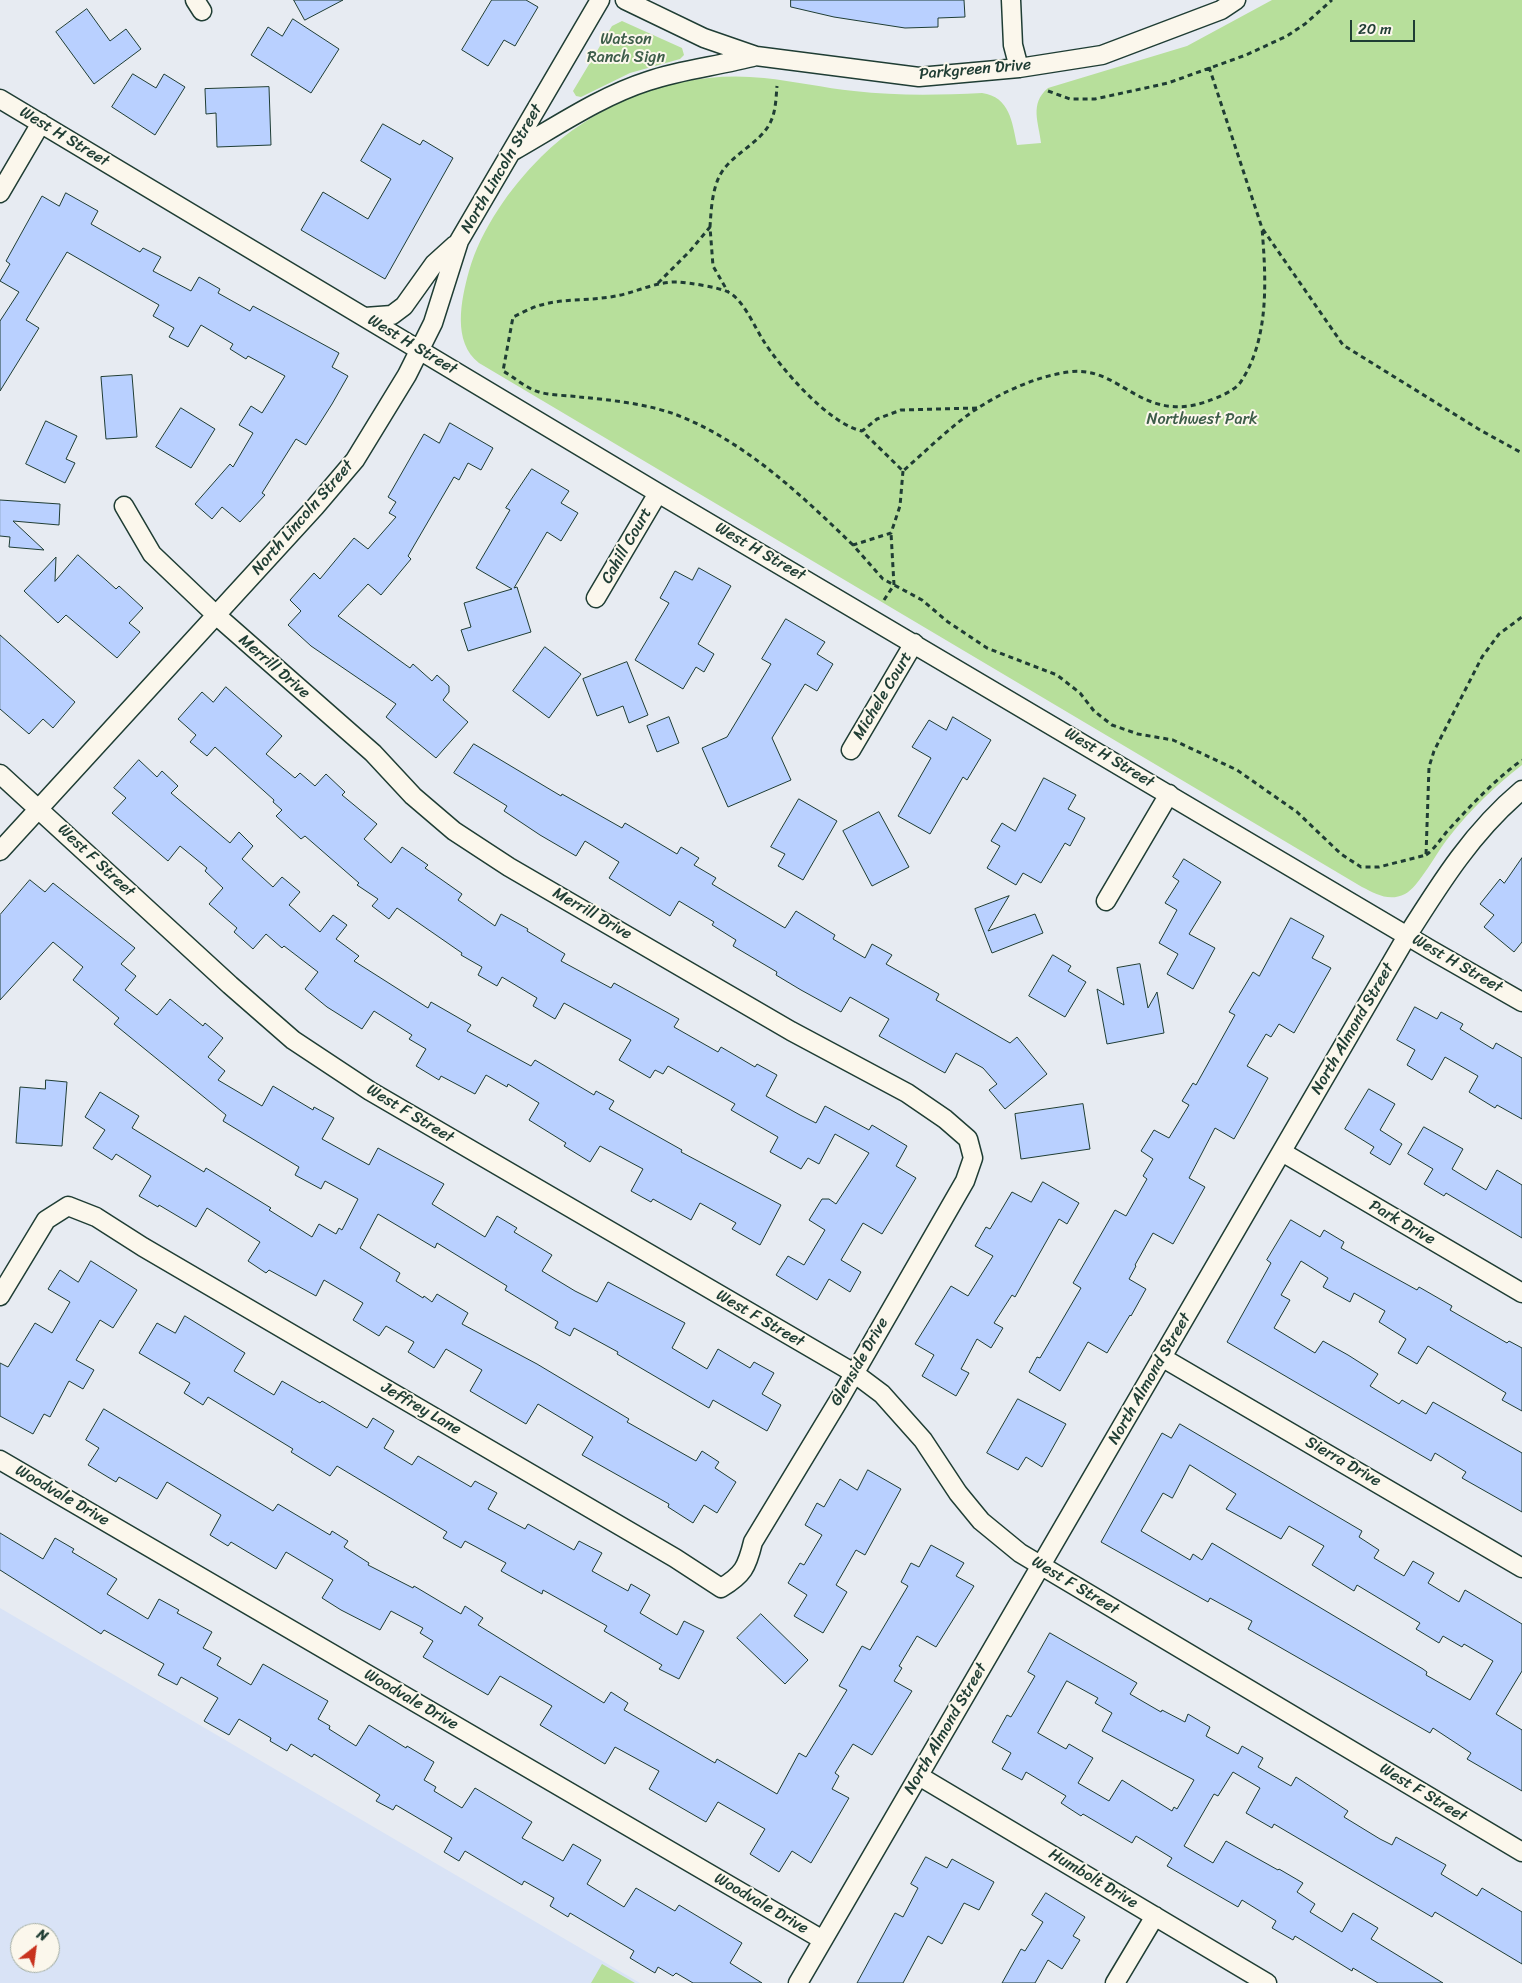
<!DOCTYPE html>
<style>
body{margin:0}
#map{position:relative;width:1522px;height:1983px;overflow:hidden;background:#e7ebf2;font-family:Sriracha,sans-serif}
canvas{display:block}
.north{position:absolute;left:10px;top:1923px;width:50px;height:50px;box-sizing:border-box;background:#fbf7ec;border:1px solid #a3ada2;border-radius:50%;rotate:30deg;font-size:14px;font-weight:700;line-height:20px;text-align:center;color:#1f3d34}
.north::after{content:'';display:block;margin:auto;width:18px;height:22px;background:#c8321e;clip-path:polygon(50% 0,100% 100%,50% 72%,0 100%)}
.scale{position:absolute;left:1350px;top:20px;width:65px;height:22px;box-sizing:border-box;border:2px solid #1f3d34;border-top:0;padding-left:6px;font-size:15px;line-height:18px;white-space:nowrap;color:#1f3d34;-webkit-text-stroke:4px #fbf7ec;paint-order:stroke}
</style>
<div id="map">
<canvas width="1522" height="1983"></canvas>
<div class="north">N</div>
<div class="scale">20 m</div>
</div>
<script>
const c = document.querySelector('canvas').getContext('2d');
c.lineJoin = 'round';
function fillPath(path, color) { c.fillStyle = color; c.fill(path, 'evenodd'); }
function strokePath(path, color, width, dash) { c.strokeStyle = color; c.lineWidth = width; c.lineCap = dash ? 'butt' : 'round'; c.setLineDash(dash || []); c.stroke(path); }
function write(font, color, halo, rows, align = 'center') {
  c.font = font + ' Sriracha,sans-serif'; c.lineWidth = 4; c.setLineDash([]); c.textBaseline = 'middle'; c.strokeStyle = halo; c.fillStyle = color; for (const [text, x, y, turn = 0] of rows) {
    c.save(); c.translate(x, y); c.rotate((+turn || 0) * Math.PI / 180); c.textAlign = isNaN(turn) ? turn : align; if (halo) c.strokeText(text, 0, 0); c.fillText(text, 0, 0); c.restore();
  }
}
fillPath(new Path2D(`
 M0,1608l640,375h-640zM20,1933h30v30h-30z`), '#d9e3f6');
fillPath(new Path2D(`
 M1272,0h250v765c-27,21 -52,45 -73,72 -11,13 -31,51 -44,57 -16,8 -29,0 -43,-7l-883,-524c-27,-21 -18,-63 -10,-92 12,-42 41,-83 72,-114 58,-57 141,-88 223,-79 30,3 60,10 90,13 43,5 85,4 128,2 28,4 30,29 35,52l24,-2c-2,-20 -12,-39 7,-55l139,-42z
 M622,21l60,27 2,7 -4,4 -50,14 -49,24 -5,-1 -3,-5 39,-65z
 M602,1964l33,19h-44z`), '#b7df9b');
const building = new Path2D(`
 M294,0h49l-38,20z
 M492,0h34l12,7 -23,39 -11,-6 -16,26 -26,-16z
 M791,0h173l1,17 -27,1v9l-33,1 -71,-11 -43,-10z
 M87,9l23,32 16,-12 15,20 -47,35 -38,-52z
 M293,19l46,30 -28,44 -60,-38 17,-28 14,9z
 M133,74l23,14 8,-14 21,13 -30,48 -43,-28z
 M269,87l2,58 -54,2 -1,-34 -10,1 -1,-25z
 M383,124l37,21 3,-5 30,18 -68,121 -84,-49 22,-38 45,27 23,-40 -30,-18z
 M66,193l32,18 -7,13 49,28 3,-4 18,9 -8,14 38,20 8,-14 21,12 -2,4 32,18 3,-5 86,47 -7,14 16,9 -16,28 -26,41 -10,-6 -34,54 3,2 -25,27 -18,-15 -10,12 -17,-15 35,-40 3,3 20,-34 -14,-8 12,-19 11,7 23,-37 -37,-20 -2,3 -16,-10 3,-5 -32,-19 -13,22 -19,-10 5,-9 -21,-12 6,-11 -92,-53 -41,68 13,8 -39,63v-70l19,-29 -19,-11 10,-17 -4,-3 36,-65 17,10z
 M132,375l5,62 -31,2 -5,-62z
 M181,408l34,21 -24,39 -35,-21z
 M46,421l31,15 -11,23 9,4 -10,20 -39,-19z
 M450,423l43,25 -12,22 -13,-7 -9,17 -5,-3 -46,79 3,3 -30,36 -13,-11 -30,32 72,52 3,-4 19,17 5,-6 12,11v6l-6,8 25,22 -32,36 -50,-41 10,-13 -85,-58 -23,-21 13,-14 -11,-11 24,-27 6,6 34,-41 14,11 28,-32 -7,-4 7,-11 -8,-5 36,-63 15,9z
 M532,469l37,22 -8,12 17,10 -17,28 -14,-9 -33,56 3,-1 14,45 -63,19 -7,-21 10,-3 -7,-24 48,-14 -36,-21 34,-58 -4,-2z
 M0,500l60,4 -1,21 -46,-4 31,29 -35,-3 1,-10 -10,-1z
 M78,555l38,34 3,-3 24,22 -14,15 11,9 -23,26 -51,-43 -8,8 -34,-32 32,-34 -1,24z
 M699,568l32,18 -33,58 16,10 -10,18 -8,-5 -13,22 -48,-29 34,-57 -9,-5 15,-27 17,9z
 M786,619l39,23 -8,12 16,10 -16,27 -12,-7 -33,54 19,42 -63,27 -26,-59 25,-11 44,-73 -9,-5z
 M0,635l75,67 -22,26 -10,-9 -14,15 -29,-25z
 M545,647l36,27 -32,44 -36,-27z
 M627,662l21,53 -19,8 -6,-17 -26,10 -14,-37z
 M226,687l56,49 -16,18 29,24 5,-5 15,13 11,-12 19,18 -3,3 35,29 -13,15 27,24 11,-16 26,18 -3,3 37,26 -4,6 37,26 6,-12 27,15 -1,2 38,23 -4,7 50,27 3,-5 65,36 -5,8 44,25 3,-5 34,20 2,-3 20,11 -11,21 34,19 16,8 9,-17 44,24 3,-5 35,21 -11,20 20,12 -34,56 -19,-11 -22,37 20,12 -11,20 -21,-13 -12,21 -41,-25 12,-19 16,9 21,-35 -16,-10 13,-21h7l7,5 33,-51 -34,-19 -16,30 -11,-6 -7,11 -31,-17 8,-15 -47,-27 4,-6 -67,-38 -5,8 -8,-4 -5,8 -31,-18 12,-20 -67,-37 -9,16 -22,-13 4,-8 -35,-21 -5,9 -19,-11 4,-8 -21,-12 1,-2 -65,-45 -8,11 -17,-13 6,-7 -21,-14 2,-2 -54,-47 -4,3 -25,-23 6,-6 -9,-8 1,-2 -59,-53 -8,9 -17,-14 6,-7 -18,-16 24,-27 11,10z
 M669,717l10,26 -22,9 -10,-26z
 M953,717l38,23 -24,40 -4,-3 -33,57 -32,-18 33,-58 -19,-11 17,-27 17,10z
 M474,744l87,52 1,-2 60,34 3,-5 52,31 4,-7 18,11 -5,7 22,13 -4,6 73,44 11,-17 39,24 -2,4 32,19 7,-14 20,11 -6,9 53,30 -3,6 74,43 7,-6 30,37 -42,35 -16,-19 8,-6 -14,-16 -27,-15 -11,20 -66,-37 10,-17 -39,-22 -9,15 -40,-22 -25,-15 1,-3 -44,-26 3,-6 -24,-15 2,-3 -35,-21 -9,15 -61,-38 10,-16 -34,-21 -9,15 -36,-21 -36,-24 3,-5 -53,-33z
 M139,760l18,17 5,-6 16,15 -7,7 59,50 9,-11 14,14 -11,13 31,28 9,-10 18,15 -11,13 31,27 13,-17 14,10 -11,14 23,17 -5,5 74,47 3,-6 40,23 -4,6 64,35 4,-6 59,35 2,-4 18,10 -5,8 73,41 -1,2 100,53 -21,40 -28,-16 4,-6 -36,-20 -9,17 -38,-21 -2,3 -20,-11 12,-22 -43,-23 -10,16 -26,-16 2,-3 -37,-23 10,-17 -31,-19 -1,3 -21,-12 -11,19 -34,-18 -2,4 -23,-14 10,-17 -17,-10 3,-4 -38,-24 -12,18 -35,-22 -22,-18 13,-17 -34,-26 -2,2 -16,-14 -13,15 -19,-17 3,-4 -28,-24 14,-16 -18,-17 2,-3 -27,-22 -12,15 -56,-48 14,-15 -12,-10z
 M1044,778l32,17 -8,14 17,9 -15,28 -5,-3 -24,40 -18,-10 -7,12 -29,-17 13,-22 -9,-5 11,-18 13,8z
 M799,799l38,22 -34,59 -25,-14 7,-12 -14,-7z
 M879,812l30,55 -37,19 -29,-55z
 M1522,858v84l-8,10 -30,-25 10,-12 -14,-11 20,-25 4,4z
 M1184,859l37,23 -32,52 26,14 -22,41 -26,-15 11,-20 -19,-11 18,-33 -12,-7 14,-22 -6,-4z
 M30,880l15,12 8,-9 82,65 -14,16 15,12 -11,14 32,25 13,-16 33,27 2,-3 18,15 -15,19 17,14 -7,9 44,26 11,-20 40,24 1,-3 20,11 -12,21 47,26 9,-17 66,36 -12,20 53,33 12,-21 20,12 -3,4 38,23 -10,16 33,20 22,11 11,-20 77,41 -13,25 35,21 11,-20 32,19 4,-6 20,11 -12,21 19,11 -14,26 -54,-31 -4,8 -92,-54 1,-2 -44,-24 -4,8 -15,-8 3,-6 -53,-32 2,-4 -70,-43 -2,5 -57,-34 -18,34 40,25 -4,8 27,17 1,-2 8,6 5,-8 31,19 -6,11 75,40 92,55 -2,3 69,39 6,-10 17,11 -4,6 21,14 -19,31 -13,-8 -11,18 -25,-16 1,-3 -87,-49 11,-18 -55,-33 -12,20 -56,-33 12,-21 -36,-21 -12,19 -26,-16 6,-10 -28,-16 -7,10 -26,-16 10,-17 -39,-23 -8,16 -47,-26 -3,3 -18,-12 12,-19 -53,-34 -11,19 -37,-22 -1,2 -19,-11 12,-20 -35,-22 -4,6 -19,-12 12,-18 -20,-13 15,-25 39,24 -7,12 72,44 2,-4 65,40 -2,2 43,27 7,-13 17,10 3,-6 3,2 16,-31 -33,-18 -4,8 -26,-14 4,-8 -76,-46 3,-6 -112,-91 5,-6 -46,-38 10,-13 -30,-25 -53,58v-85z
 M1009,896l-21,35 47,-17 8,19 -51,20 -17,-44z
 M1291,918l33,18 -12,22 19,10 -37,65 -15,-9 -8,13 -5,-3 -19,32 21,12 -21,38 -13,23 -19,-11 -26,50 16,9 -32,57 -20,-11 -18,32 1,1 -7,13 17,10 -15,27 -1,-1 -23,38 -19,-11 -28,49 -31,-19 8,-15 3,1 41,-70 -8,-5 42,-73 11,6 21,-37 -4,-3 10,-17 -12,-8 13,-21 15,8 20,-33 -7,-4 11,-18 3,2 39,-70 -6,-3 24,-40 6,4z
 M1053,955l18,11 -3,5 18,11 -21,35 -36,-21z
 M1140,964l8,44 9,-16 7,41 -57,11 -10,-55 27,16 -7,-37z
 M1415,1007l22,12 4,-7 22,12 -3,5 33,20 3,-6 26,15v61l-25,-14 -2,3 -26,-16 9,-16 -33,-19 -13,23 -25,-15 8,-15 -18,-10z
 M46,1080l21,2 -5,64 -46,-3 4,-56 25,2z
 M1369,1089l26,15 -15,26 22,14 -12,21 -20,-12 4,-6 -29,-18z
 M1083,1104l7,45 -69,10 -6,-45z
 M1424,1127l39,22 -11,20 34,21 11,-20 25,15v53l-76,-45 -2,3 -20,-12 9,-15 -25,-15z
 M1043,1182l36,21 -12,21 -8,-5 -44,78 -3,-2 -18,28 9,5 -12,20 -14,-9 -16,30 8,4 -13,23 -34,-20 12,-21 -19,-11 36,-58 17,10 25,-40 -18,-10 11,-19 4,2 22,-37 19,10z
 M1291,1220l29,17 4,-7 20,12 -3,6 76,42 2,-3 33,19 -2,4 57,33 2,-2 13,7v63l-20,-11 4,-7 -78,-47 -11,18 -19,-11 8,-14 -27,-17 6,-11 -31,-18 -4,9 -27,-15 5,-9 -27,-17 -20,34 9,5 -16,28 41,25 8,-12 25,14 30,19 -8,12 29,18 3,-4 24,14 7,-12 89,51v59l-60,-34 4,-6 -31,-19 -4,8 -204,-119 44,-79 -4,-3z
 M91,1261l46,29 -24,38 -13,-8 -24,40 18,10 -11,19 -14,-8 -19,36 -6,-3 -11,20 -33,-18v-53l8,4 27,-44 17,10 18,-31 -22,-13 12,-19 18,12z
 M185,1316l60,37 -11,18 40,24 8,-14 38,22 2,-2 45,27 6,-10 21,13 -10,17 28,17 6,-9 53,31 4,-6 22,12 -9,16 37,20 3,-5 46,26 5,-9 23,12 -10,18 36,20 3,-7 19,11 -10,18 37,22 7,-14 20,10 -25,48 -20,-10 3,-4 -58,-34 3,-5 -64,-36 -1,4 -41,-23 5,-8 -41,-22 -4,7 -18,-10 4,-6 -110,-66 -7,10 -39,-24 2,-3 -85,-52 -5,8 -19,-12 6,-10 -51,-30 18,-30 18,10z
 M1018,1399l48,25 -24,43 -16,-10 -8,13 -31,-17z
 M104,1409l169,102 5,-7 52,31 2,-4 16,10 -4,6 25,16 -1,2 45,23 1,-2 47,28 4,-8 18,12 -5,7 126,78 7,-11 17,11 -4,7 91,53 2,-4 60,35 22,-41 7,4 41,-67 -8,-4 23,-40 8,4 38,-64 -7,-4 10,-19 8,4 12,-22 33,18 -8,13 18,10 -38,61 -19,-11 -18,30 3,2 -8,13 18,10 -40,64 -19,-11 -18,29 4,3 -7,13 17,9 -38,65 -19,-12 -13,21 -29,-18 15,-25 -47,-27 -12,20 -57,-33 10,-18 -44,-24 -10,17 -65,-39 12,-19 -52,-30 -12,19 -38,-22 -27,-16 10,-16 -13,-8 3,-5 -32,-17 -11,19 -39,-20 -19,-12 11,-18 -47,-28 -10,17 -45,-27 -3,4 -18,-11 11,-20 -54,-33 -10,17 -38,-22 -3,5 -28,-17 11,-17 -13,-8z
 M1180,1424l182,107 -3,6 20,13 -5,8 30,18 9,-15 21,12 -6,10 31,19 6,-12 57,34v47l-26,43 26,16v61l-55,-32 4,-6 -38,-25 -3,5 -182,-104 4,-8 -42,-23 -2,4 -107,-60 61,-109 9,5zM1190,1465l46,29 -10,15 55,30 8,-13 35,20 -12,19 42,26 3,-6 63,38 -4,6 23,14 4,-7 19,11 2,-3 29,17 -23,39 -44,-25 1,-3 -4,-3 -211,-126 -10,17 -9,-6 -3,6 -49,-29 22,-38 9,5z
 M868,1470l33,19 -36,66 -9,-5 -20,35 11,7 -24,41 -29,-17 13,-21 -19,-12 12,-20 4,2 18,-30 -17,-10 12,-22 7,4 16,-28 17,11z
 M0,1533l43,26 12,-21 19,11 -2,3 45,27 -10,15 41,25 11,-20 20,11 -2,3 35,19 -9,16 18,10 -4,7 34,20 12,-21 65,37 -10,18 12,7 -1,3 27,17 13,-21 37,23 1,-2 27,16 -10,18 12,7 -2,4 28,17 13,-20 57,34 -10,16 41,23 10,-17 28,16 -14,24 37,23 12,-19 39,23 4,-6 63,38 -12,20 32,20h-69l-17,-10 -3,3 -15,-9 -3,6 -25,-15 4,-7 -64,-38 -2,4 -18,-11 4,-8 -30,-17 -2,4 -57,-34 -6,10 -15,-9 8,-14 -56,-33 -3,5 -17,-9 4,-6 -66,-41 -2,3 -21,-13 -4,7 -17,-10 1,-3 -32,-19 -10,16 -25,-14 14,-23 -37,-21 -4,8 -19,-10 6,-11 -60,-34 -3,4 -101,-64z
 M761,1614l47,46 -23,24 -48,-46z
 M1050,1633l87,50 -7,11 31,18 1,-2 23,12 3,-8 22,13 -4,9 32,18 4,-8 21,12 -5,9 33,19 5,-9 52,34 -4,6 36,22 12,6 4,-8 50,28 -5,9 36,22 5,-8 40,24v52l-87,-52 -3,5 -158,-93 -2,4 -26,-15 14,-25 -27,-16 -15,24 -4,-2 -30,52 29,17 13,-22 52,29 1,-1 24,14 -6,9 18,12 -5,8 32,20 11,-19 25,15 -7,11 72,44h-65l-25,-15 -1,3 -57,-35 -2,4 -21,-12 4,-7 -34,-21 -4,7 -71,-41 5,-8 -36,-22 -4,7 -49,-29 -2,2 -20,-13 5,-7 -40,-24 -4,8 -20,-11 9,-16 -19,-11 15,-27 4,2 24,-41 -7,-4zM1067,1681l31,17 -3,5 17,10 -10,18 92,49 -17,29 -3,-2 -2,4 -50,-31 -13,21 -31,-18 15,-25 -24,-14 -3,5 -28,-16z
 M926,1857l21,11 5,-9 42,23 -15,28 -15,-7 -22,41 -14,-8 -25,47h-46l38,-70 8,4 15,-29 -7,-4z
 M1046,1893l39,24 -12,19 7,4 -18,29 -14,-9 -13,23h-33l19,-34 4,2 18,-29 -11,-7z`);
fillPath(building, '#b9d0ff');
strokePath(building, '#1f3d34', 1);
const minor = new Path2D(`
 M195,0l7,11
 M625,0l79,38 52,18 163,21 100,-9 83,-13 119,-45 15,-10
 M1011,0l2,45 6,23
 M0,99l658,394 773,457 91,52
 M513,151c44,-25 88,-55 135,-70 35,-12 72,-15 108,-25
 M0,193l41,-70
 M365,317l27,-2 12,-9 30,-42 21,-19
 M596,598l62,-105
 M851,750l63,-107
 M0,774l230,211 63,55 77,51 484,282 28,21 41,46 35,53 23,28 39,32 502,299
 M0,851l315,-344 40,-47 52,-85 26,-52 26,-82 141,-241
 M1106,901l63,-107
 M1282,1152l240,141
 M0,1296l46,-76 22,-14 28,11 47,30 532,311 46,30c22,-13 26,-21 32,-46l86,-142 126,-219 8,-23 -5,-19 -23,-20 -38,-26 -116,-62 -282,-164 -55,-36 -41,-35 -40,-43 -157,-138 -64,-61 -28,-48
 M1163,1358l359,210
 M0,1460l823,480
 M919,1776l348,207
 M798,1983l609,-1047c34,-54 66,-105 115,-146
 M1115,1983l40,-67`);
strokePath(minor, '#1f3d34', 21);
strokePath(new Path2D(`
 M1209,67l53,161 81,117 137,85 42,23
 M1048,91l22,8h25l73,-16 78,-28 41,-19 18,-12 27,-24
 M710,227c1,-16 2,-35 9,-50 11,-23 42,-33 52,-56 5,-11 5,-24 6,-35
 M658,283l32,-32 20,-24 3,39 15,26
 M977,408l-76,2 -24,9 -15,12 41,40c23,-20 50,-47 75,-63 26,-17 60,-32 91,-36 34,-5 55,20 83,30 19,7 37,6 56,-1 9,-3 26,-10 32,-18 30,-44 26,-105 22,-155
 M903,471l-3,35 -9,27 -38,12 30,34 39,21 26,22 39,26 70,27 23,18 14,18 18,14 26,9 35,6 64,30 60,42 44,42 20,13h18l47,-12 3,-88 5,-16 48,-94 17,-23 23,-17
 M853,545c-52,-50 -107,-103 -176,-130 -29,-11 -66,-15 -97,-18 -13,-2 -28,-1 -41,-5 -12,-3 -25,-15 -36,-21l10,-54c9,-4 19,-10 28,-12 25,-7 50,-4 75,-9 21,-4 41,-15 63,-14 11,1 39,5 49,10 15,7 26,34 35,48 18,29 66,84 99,91
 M884,600l10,-15 -3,-52
 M1426,855c11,-8 16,-19 26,-29 22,-24 44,-47 70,-66`), '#1f3d34', 3, [5, 4]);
strokePath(minor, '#fbf7ec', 18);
write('16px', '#3d5d49', '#fbf7ec', [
 ["Watson",626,40],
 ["Ranch Sign",626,58],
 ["Northwest Park",1202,420]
]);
write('16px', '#1f3d34', '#fbf7ec', [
 ["Parkgreen Drive",975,70,-5],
 ["West H Street",64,137,31],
 ["North Lincoln Street",502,169,-60],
 ["West H Street",412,345,31],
 ["North Lincoln Street",303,518,-49],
 ["Cahill Court",627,546,-60],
 ["West H Street",760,552,30],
 ["Merrill Drive",274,667,41],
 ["Michele Court",883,696,-59],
 ["West H Street",1109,758,31],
 ["West F Street",96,861,43],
 ["Merrill Drive",592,914,30],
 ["West H Street",1457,964,30],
 ["North Almond Street",1353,1029,-60],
 ["West F Street",410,1114,31],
 ["Park Drive",1402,1223,30],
 ["West F Street",760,1319,30],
 ["Glenside Drive",860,1362,-60],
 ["North Almond Street",1150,1379,-60],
 ["Jeffrey Lane",421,1409,30],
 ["Sierra Drive",1343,1462,30],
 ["Woodvale Drive",62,1496,30],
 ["West F Street",1075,1586,31],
 ["Woodvale Drive",411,1700,30],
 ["North Almond Street",946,1729,-60],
 ["West F Street",1423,1793,31],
 ["Humbolt Drive",1093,1879,31],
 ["Woodvale Drive",761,1904,30]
]);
</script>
